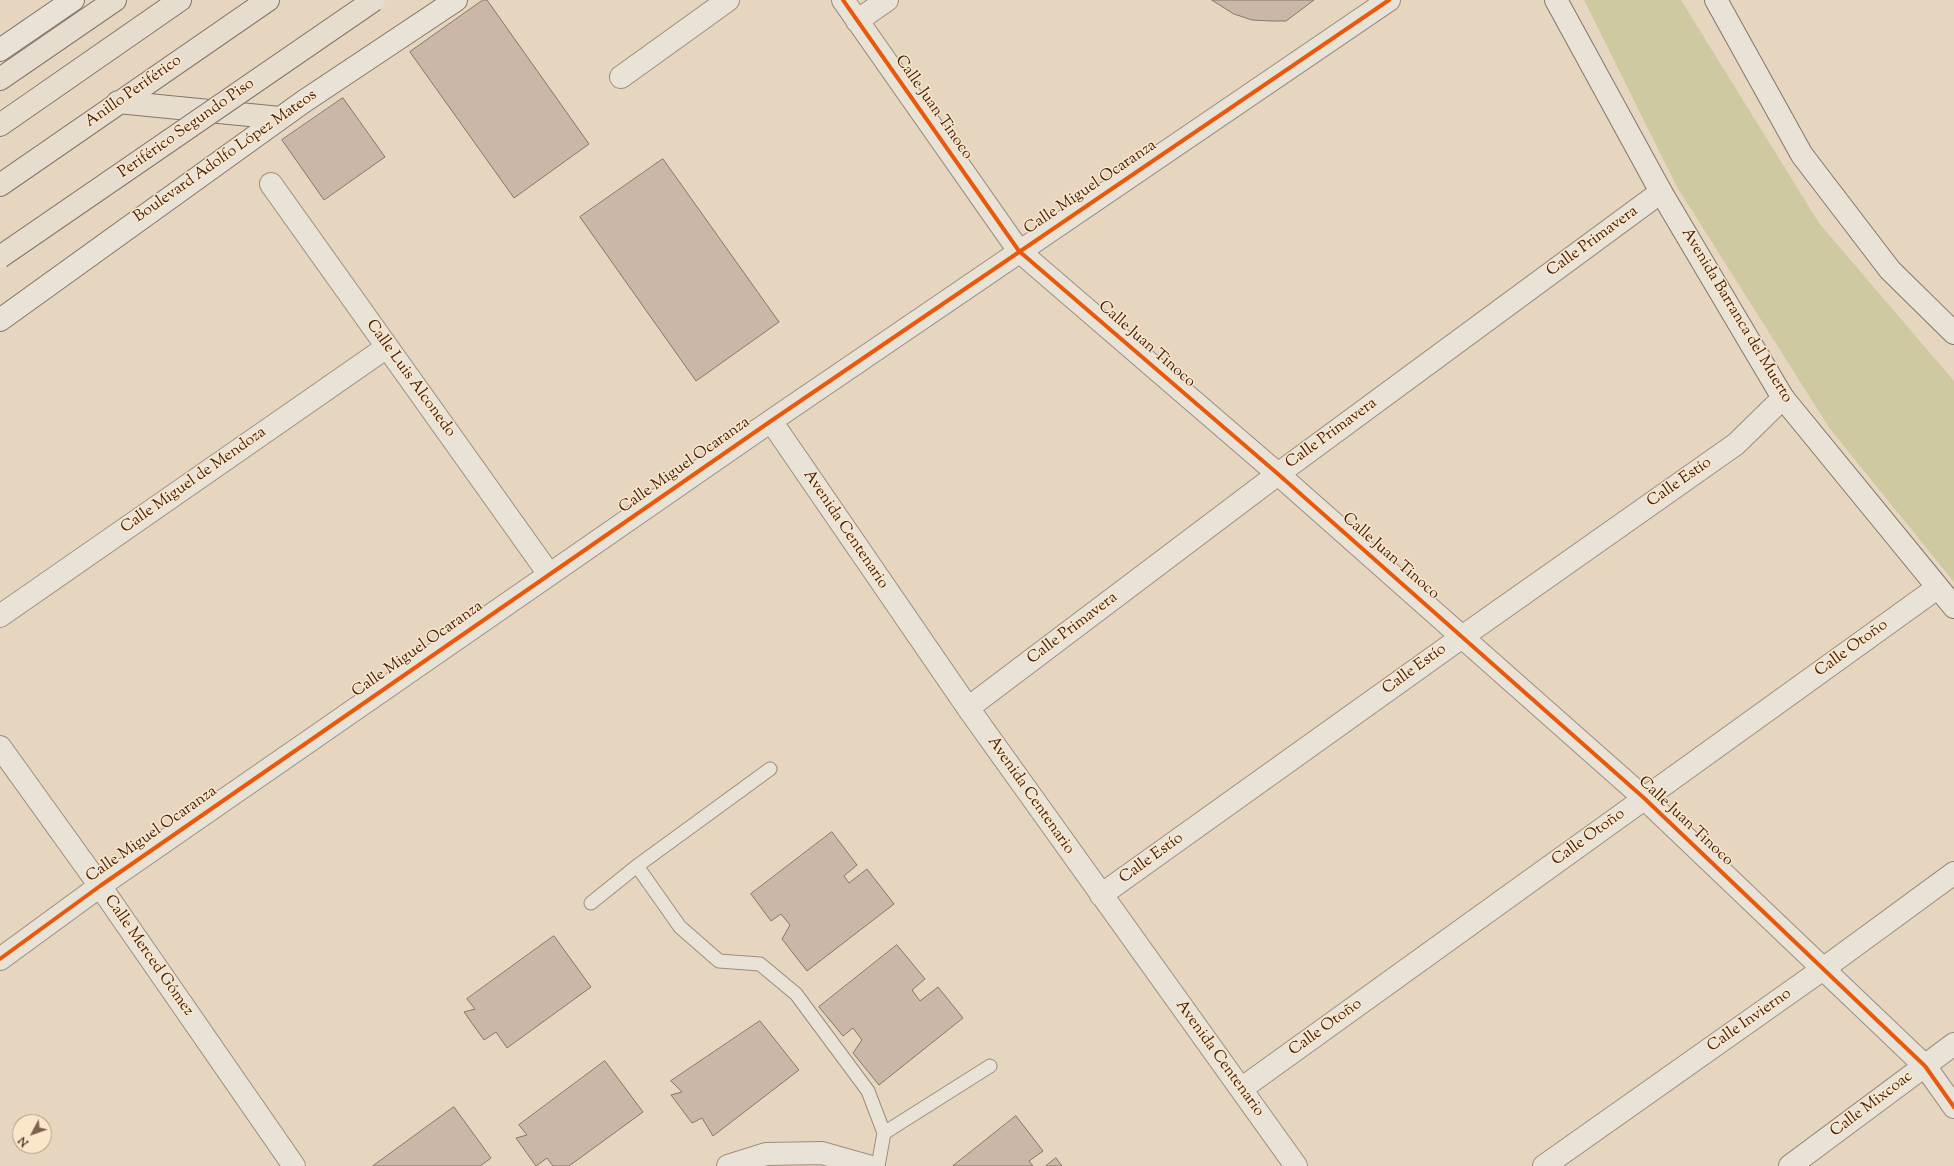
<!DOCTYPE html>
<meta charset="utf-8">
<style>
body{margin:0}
#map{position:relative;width:1954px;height:1166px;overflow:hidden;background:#e6d6bf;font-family:"Sorts Mill Goudy",serif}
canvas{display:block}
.north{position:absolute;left:12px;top:1114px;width:40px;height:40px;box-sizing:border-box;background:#fae7ca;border:1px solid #b19780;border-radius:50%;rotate:229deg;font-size:11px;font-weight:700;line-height:16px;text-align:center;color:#442012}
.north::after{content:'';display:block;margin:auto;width:14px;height:18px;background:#7d604f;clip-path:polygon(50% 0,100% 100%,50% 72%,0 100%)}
</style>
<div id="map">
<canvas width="1954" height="1166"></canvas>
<div class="north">N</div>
</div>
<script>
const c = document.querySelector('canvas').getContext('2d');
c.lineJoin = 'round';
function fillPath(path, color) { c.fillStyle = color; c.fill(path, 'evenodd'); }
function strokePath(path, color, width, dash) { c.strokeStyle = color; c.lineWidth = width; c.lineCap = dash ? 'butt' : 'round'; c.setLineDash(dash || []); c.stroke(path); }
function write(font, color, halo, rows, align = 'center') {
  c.font = font + ' "Sorts Mill Goudy",serif'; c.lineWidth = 3; c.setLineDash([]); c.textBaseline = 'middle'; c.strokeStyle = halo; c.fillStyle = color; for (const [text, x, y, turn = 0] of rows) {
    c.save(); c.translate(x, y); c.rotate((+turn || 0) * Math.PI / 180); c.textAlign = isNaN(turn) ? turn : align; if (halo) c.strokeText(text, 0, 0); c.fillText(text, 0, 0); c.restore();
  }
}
fillPath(new Path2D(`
 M1584,0h97l138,223 135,158v201l-124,-153 -153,-242z`), '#cfc9a2');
const building = new Path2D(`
 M483,0h4l102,144 -75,54 -104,-146z
 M1212,0h102l-28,21h-15l-19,-1 -18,-6z
 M343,98l42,59 -61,43 -42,-60z
 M663,159l116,163 -83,59 -116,-164z
 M832,832l25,33 -13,11 5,7 18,-14 27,35 -87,67 -25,-32 8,-14 -9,-11 -10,7 -20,-27z
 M554,936l37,51 -84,61 -11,-16 -12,8 -20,-28 11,-3 -8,-10z
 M897,945l28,34 -13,11 8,11 18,-14 25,31 -84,67 -26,-32 9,-13 -9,-12 -10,8 -24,-29z
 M760,1021l39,49 -86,66 -11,-18 -10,5 -21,-28 11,-3 -11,-11z
 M605,1061l38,51 -74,54h-16l-6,-8 -11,8 -20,-28 11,-3 -8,-10z
 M454,1107l37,51 -11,8h-107z
 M1016,1116l27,35 -14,10 4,5h-80z
 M1056,1158l6,8h-16z`);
fillPath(building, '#cbb7a7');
strokePath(building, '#847669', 1);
const service = new Path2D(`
 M637,866l43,61 39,34 41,3 36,30 72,97 16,42 -6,33
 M591,903l46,-37 133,-97
 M884,1133l106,-67`);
const minor = new Path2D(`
 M843,0l176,251 259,223 366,324 281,268 29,41
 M857,21l30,-21
 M621,77l107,-77
 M271,184l278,390
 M771,421l197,287 328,458
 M0,616l387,-269
 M968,708l310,-234 383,-282
 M0,747l100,139 194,280
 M1101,895l361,-258 274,-193 47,-46
 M0,959l100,-73 671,-465 618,-421
 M1241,1089l696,-501
 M1544,1166l279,-197 131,-96
 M1790,1166l164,-122`);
const tertiary = new Path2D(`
 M728,1166l38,-12 56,-1 46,13`);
const secondary = new Path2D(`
 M1556,0l105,192 122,206 171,209
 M1716,0l86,155 88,115 64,63
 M0,50l73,-50
 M0,320l303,-218 153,-102`);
const motorway = new Path2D(`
 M0,79l115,-79
 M118,102l162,16
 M0,125l180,-125
 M0,185l268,-185`);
strokePath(service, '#9c8e7f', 15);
strokePath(minor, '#9c8e7f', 24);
strokePath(tertiary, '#9c8e7f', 24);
strokePath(secondary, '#847669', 24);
strokePath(motorway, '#847669', 24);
strokePath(service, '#e9e2d6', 13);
strokePath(minor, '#e9e2d6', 22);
strokePath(tertiary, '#e9e2d6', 22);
strokePath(secondary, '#e9e2d6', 22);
strokePath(motorway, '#e6ddcf', 22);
const motorwayBridge = new Path2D(`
 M0,257l374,-257`);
strokePath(motorwayBridge, '#847669', 24, []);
strokePath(motorwayBridge, '#e6ddcf', 22);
strokePath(new Path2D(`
 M843,0l176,251 259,223 366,324 281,268 29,41
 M0,959l100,-73 671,-465 618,-421`), '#e8590c', 4);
write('16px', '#442012', '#fae7ca', [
 ["Anillo Periférico",134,92,-35],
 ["Calle Juan Tinoco",933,108,55],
 ["Periférico Segundo Piso",187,129,-35],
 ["Boulevard Adolfo López Mateos",226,157,-35],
 ["Calle Miguel Ocaranza",1091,188,-34],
 ["Calle Primavera",1593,242,-36],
 ["Avenida Barranca del Muerto",1736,316,59],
 ["Calle Juan Tinoco",1146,345,41],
 ["Calle Luis Alconedo",410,379,54],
 ["Calle Primavera",1332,434,-36],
 ["Calle Miguel Ocaranza",685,466,-35],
 ["Calle Miguel de Mendoza",194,481,-35],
 ["Calle Estío",1680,483,-35],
 ["Avenida Centenario",845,530,56],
 ["Calle Juan Tinoco",1390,557,41],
 ["Calle Primavera",1073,629,-37],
 ["Calle Otoño",1852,649,-36],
 ["Calle Miguel Ocaranza",418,650,-35],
 ["Calle Estío",1415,670,-36],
 ["Avenida Centenario",1030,796,55],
 ["Calle Juan Tinoco",1685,822,43],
 ["Calle Miguel Ocaranza",152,835,-35],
 ["Calle Otoño",1589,838,-36],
 ["Calle Estío",1152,859,-36],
 ["Calle Merced Gómez",148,956,55],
 ["Calle Invierno",1750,1021,-35],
 ["Calle Otoño",1326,1028,-36],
 ["Avenida Centenario",1219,1059,54],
 ["Calle Mixcoac",1872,1105,-37]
]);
</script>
